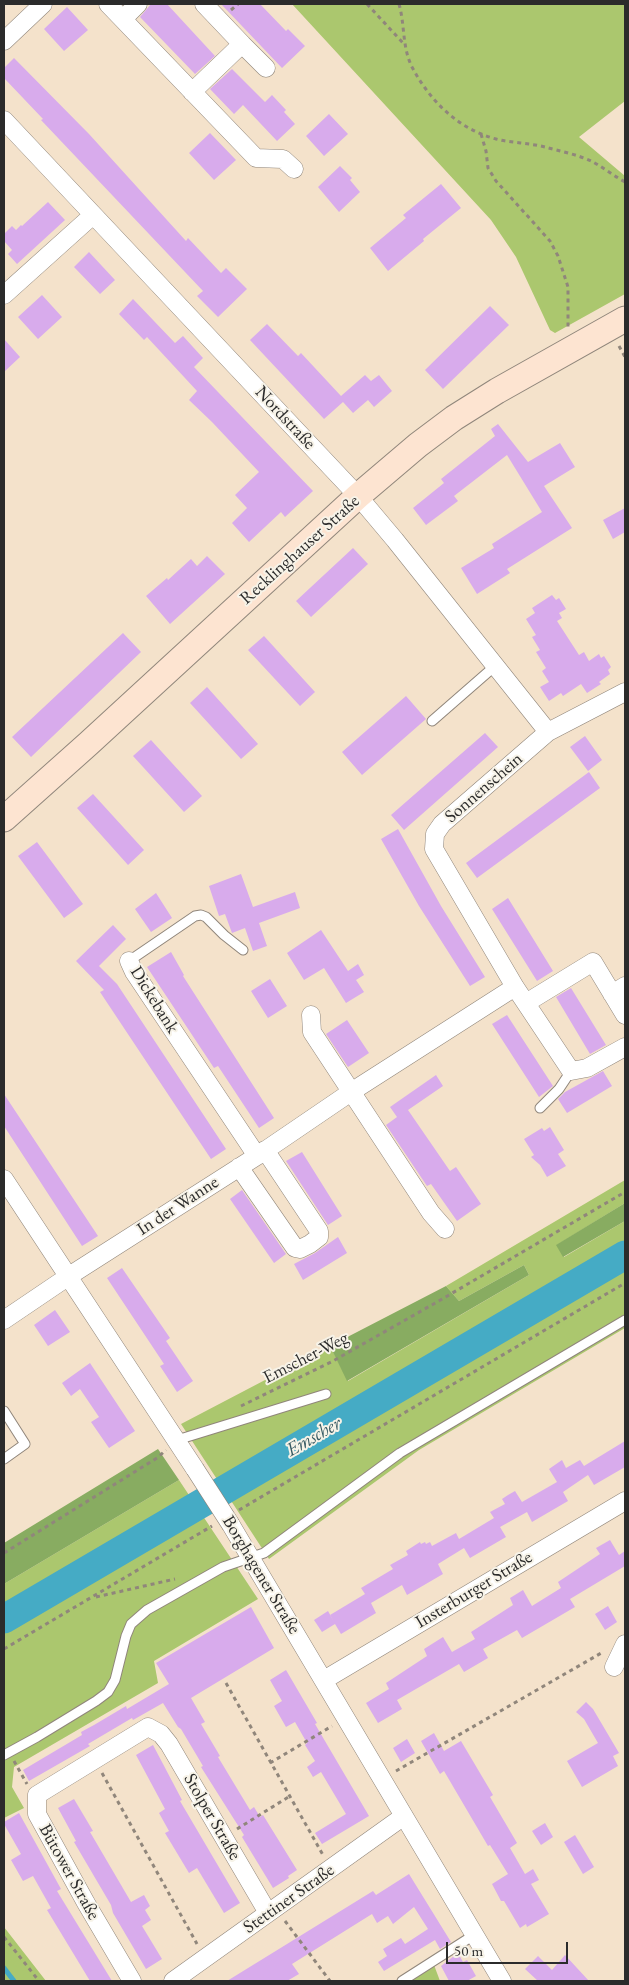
<!DOCTYPE html>
<meta charset="utf-8">
<style>
body{margin:0}
#map{position:relative;width:629px;height:1985px;overflow:hidden;background:#f4e2cb;font-family:"EB Garamond",serif}
canvas{display:block}
.frame{position:absolute;inset:0;border:5px solid #2b2b2b;pointer-events:none}
.scale{position:absolute;left:446px;top:1942px;width:122px;height:22px;box-sizing:border-box;border:2px solid #2b2b2b;border-top:0;padding-left:6px;font-size:15px;line-height:18px;white-space:nowrap;color:#2b2b2b;-webkit-text-stroke:4px #f7f3e8;paint-order:stroke}
</style>
<div id="map">
<canvas width="629" height="1985"></canvas>
<div class="frame"></div>
<div class="scale">50 m</div>
</div>
<script>
const c = document.querySelector('canvas').getContext('2d');
c.lineJoin = 'round';
function fillPath(path, color) { c.fillStyle = color; c.fill(path, 'evenodd'); }
function strokePath(path, color, width, dash) { c.strokeStyle = color; c.lineWidth = width; c.lineCap = dash ? 'butt' : 'round'; c.setLineDash(dash || []); c.stroke(path); }
function write(font, color, halo, rows, align = 'center') {
  c.font = font + ' "EB Garamond",serif'; c.lineWidth = 4; c.setLineDash([]); c.textBaseline = 'middle'; c.strokeStyle = halo; c.fillStyle = color; for (const [text, x, y, turn = 0] of rows) {
    c.save(); c.translate(x, y); c.rotate((+turn || 0) * Math.PI / 180); c.textAlign = isNaN(turn) ? turn : align; if (halo) c.strokeText(text, 0, 0); c.fillText(text, 0, 0); c.restore();
  }
}
fillPath(new Path2D(`
 M292,4h333v97l-46,36 46,39v118l-70,39 -5,-3 -34,-73 -25,-37z
 M625,1180v23l-68,42 7,12 61,-36v107l-206,122 -150,109 -88,-135 149,-78 18,35 181,-106 -5,-10 -65,36 -13,-15z
 M179,1480l79,119 -104,62 4,22 -144,84 -2,20 12,21 -20,10v-234z
 M4,1927l42,54h-42z
 M434,1965l6,16h-31z`), '#abc76e');
fillPath(new Path2D(`
 M625,1203v18l-62,36 -7,-12z
 M524,1265l5,10 -182,106 -17,-35 116,-60 13,15z
 M158,1449l21,31 -175,104v-41z`), '#88ac61');
strokePath(new Path2D(`
 M4,1968l10,13`), '#45abc5', 5);
strokePath(new Path2D(`
 M4,1619l621,-364`), '#45abc5', 29);
fillPath(new Path2D(`
 M151,4h16l48,52 -20,18 -55,-57z
 M221,4h39l26,27 2,-2 17,17 -23,22z
 M67,7l21,23 -24,21 -20,-22z
 M14,58l75,76 97,107 2,-3 33,35 5,-5 21,21 -29,28 -21,-21 6,-5 -162,-171 2,-1 -39,-41v-10z
 M232,69l33,33 7,-7 14,15 -2,2 11,12 -18,17 -34,-36 -9,9 -24,-25z
 M329,114l19,20 -24,22 -18,-20z
 M210,133l26,27 -22,20 -25,-27z
 M340,166l12,12 -2,2 10,12 -21,20 -21,-25z
 M441,184l20,24 -38,31 1,2 -36,30 -18,-23 36,-30 -3,-3z
 M48,202l17,18 -48,44 -9,-10 4,-4 -8,-9v-7l8,-8 4,4 5,-5 1,1z
 M89,252l26,28 -15,14 -26,-27z
 M42,295l20,22 -24,22 -20,-22z
 M133,299l42,44 8,-7 20,22 -9,9 119,124 -28,26 -4,-5 -32,30 -17,-19 15,-15 -12,-13 24,-23 -47,-50 -23,-22 8,-9 -50,-54 -3,3 -25,-26z
 M490,306l19,19 -66,64 -18,-19z
 M267,324l31,32 3,-3 40,43 24,-21 6,6 8,-6 13,16 -18,16 -6,-7 -15,13 -10,-11 -19,17 -74,-79z
 M4,339l16,18 -16,15z
 M498,424l30,38 32,-19 15,24 -31,19 28,42 -65,41 3,4 -33,21 -16,-26 33,-20 -2,-4 50,-32 -35,-57 -53,41 4,5 -32,24 -13,-17 31,-25 -3,-4 54,-43 -4,-7z
 M625,508v24l-12,7 -10,-19z
 M353,548l15,16 -57,53 -15,-16z
 M207,556l18,18 -55,50 -24,-28 21,-18 1,2 23,-21 6,7z
 M552,595l4,5 3,-2 7,11 -7,4 3,5 -5,3 22,34 5,-3 5,9 10,-7 2,4 3,-2 7,11 -3,3 2,4 -11,8 2,2 -14,9 -6,-9 -18,12 -2,-3 -12,8 -9,-14 9,-5 -7,-11 4,-3 -10,-16 4,-2 -8,-13 4,-2 -10,-16 9,-6 -3,-5z
 M123,633l18,19 -110,105 -19,-20z
 M264,636l51,56 -15,14 -52,-56z
 M207,687l51,57 -17,15 -51,-56z
 M406,696l20,23 -64,56 -20,-23z
 M485,733l13,14 -94,83 -13,-15z
 M585,736l17,24 -14,11 -18,-24z
 M151,740l51,56 -18,16 -51,-56z
 M589,772l11,16 -123,90 -11,-15z
 M93,794l51,56 -16,15 -51,-57z
 M398,829l43,77 44,71 -15,9 -51,-80 -38,-67z
 M37,842l46,62 -19,14 -46,-62z
 M241,874l12,33 42,-15 5,16 -41,15 8,23 -14,5 -8,-23 -13,5 -7,-19 -6,2 -10,-30z
 M156,893l16,25 -21,14 -16,-23z
 M508,898l45,73 -16,10 -45,-72z
 M113,925l13,14 -27,27 18,18 109,165 -15,10 -111,-167 4,-2 -28,-29z
 M321,930l27,41 10,-7 6,11 -8,5 8,12 -18,11 -22,-35 -20,12 -17,-27z
 M171,952l13,23 -1,1 91,142 -15,10 -41,-62 -4,2 -67,-101z
 M270,979l17,27 -19,12 -17,-27z
 M571,988l35,57 -16,9 -34,-57z
 M507,1015l46,71 -14,11 -47,-73z
 M347,1020l22,33 -21,14 -22,-33z
 M603,1071l9,15 -45,27 -9,-14 7,-7z
 M436,1075l7,11 -35,24 42,61 6,-4 25,37 -24,17 -26,-37 -4,2 -41,-61 11,-8 -7,-10z
 M4,1094l94,142 -16,10 -78,-120z
 M550,1127l14,23 -6,4 8,12 -19,11 -7,-12 -9,-8 3,-2 -10,-16 18,-11 2,3z
 M302,1152l40,64 -14,9 -42,-64z
 M242,1190l44,64 -12,9 -44,-64z
 M338,1237l9,16 -44,27 -9,-16 21,-11z
 M122,1268l48,70 -4,3 27,40 -16,11 -17,-26 4,-2 -57,-86z
 M55,1310l15,22 -22,14 -14,-21z
 M90,1363l45,68 -26,17 -18,-26 8,-5 -19,-28 -9,7 -9,-13z
 M625,1441v26l-31,18 -6,-10 -25,17 5,9 -36,21 -5,-10 -27,15 6,10 -36,21 -6,-10 -26,16 5,10 -36,21 -5,-10 -31,18 5,10 -35,21 -6,-10 -13,8 -8,-12 14,-9 6,11 -4,-7 35,-21 -4,-6 32,-19 -3,-4 18,-10 -2,-4 14,-9 1,2 4,-2 1,2 4,-2 2,4 24,-13 3,6 35,-21 -4,-6 15,-8 -3,-5 6,-4 7,-4 7,11 35,-20 -8,-13 13,-9 4,8 14,-8 4,6z
 M610,1540l9,15 6,-4v15l-55,33 5,8 -53,31 -5,-8 -34,19 5,9 -24,14 -5,-8 -62,36 5,9 -24,14 -12,-20 23,-14 -3,-6 41,-27 -3,-7 19,-12 9,15 23,-13 -4,-7 42,-27 -3,-7 13,-8 9,16 29,-18 -3,-6 42,-28 -4,-6z
 M608,1606l9,16 -12,8 -10,-16z
 M251,1607l23,41 -83,50 14,24 -4,2 19,32 -2,1 32,53 4,-3 6,10 3,-2 34,55 -9,6 1,2 -16,10 -31,-51 2,-2 -43,-68 2,-1 -22,-37 -3,-2 -15,-24 -30,17 -1,-2 -44,26 2,2 -61,35 -6,-11 59,-35 -1,-3 13,-7 32,-19 1,3 42,-25 -13,-21z
 M286,1670l31,53 -2,1 54,92 -47,28 -7,-11 31,-19 -25,-42 -8,5 -6,-10 8,-6 -10,-16 2,-2 -12,-21 -9,5 -12,-21 8,-5 -12,-21z
 M586,1702l7,7 26,44 -6,3 5,10 -36,21 -15,-26 31,-18 -14,-24 -8,-7z
 M434,1733l10,18 17,-10 32,54 -3,2 27,46 -7,5 15,26 8,-5 6,11 -8,4 18,30 -22,13 -1,-3 -6,4 -16,-27h-3l-9,-17 16,-10 -18,-29 -2,1 -44,-75 -4,3 -19,-33z
 M407,1739l8,14 -14,9 -8,-14z
 M153,1745l29,55 -2,1 60,102 -16,10 -27,-45 -8,5 -24,-40 4,-2 -10,-18 6,-4 -29,-54z
 M74,1799l19,32 -3,1 41,70 13,-7 6,11 -5,4 6,10 -9,6 20,33 -16,10 -33,-56 -2,-8 -37,-63 2,-1 -18,-33z
 M19,1813l42,76 -4,2 55,90h-22l-43,-71 4,-2 -18,-32 -10,5 -12,-21 10,-6 -17,-30v-2z
 M545,1823l8,14 -12,8 -9,-14z
 M575,1835l19,32 -11,7 -19,-32z
 M409,1874l42,68 -11,7 -5,-9 -51,31 -6,-9 9,-6 -4,-7 18,-11 4,6 23,-15 -14,-22 -21,17 -5,-8 -11,7 -5,-9 -80,50 7,10 -12,7h-60l146,-90 3,4z
 M458,1953l5,9 4,-2 9,16 -9,5h-18l-8,-15z
 M565,1955l24,26h-51l-13,-12 13,-13 14,14z`), '#d8abec');
const lane = new Path2D(`
 M432,721l63,-55
 M129,961l66,-45 6,-1 5,2 18,18 19,15
 M540,1108l19,-19 12,-18
 M4,1411l21,33 -21,15
 M177,1440l149,-46
 M4,1755l33,-18 59,-36 12,-9 7,-12 11,-44 5,-12 16,-14 76,-43 41,-14 136,-100 225,-133
 M402,1981l72,-46`);
const street = new Path2D(`
 M108,4l148,154 27,1 11,10
 M123,19l15,-15
 M4,41l39,-37
 M242,44l24,24
 M192,92l50,-48 -38,-40
 M4,120l354,376 37,44 153,192
 M4,295l89,-80
 M625,692l-77,40 -106,92 -7,10 -1,15 81,138 56,84 16,-3 38,-21
 M129,961l5,11 123,184
 M612,994l13,-8
 M526,1003l67,-41 32,53
 M311,1015l1,17 119,181 14,16
 M239,1167l56,81 5,1 10,-5 9,-7v-6l-54,-81
 M4,1179l191,290
 M4,1320l65,-44 188,-120 94,-64 164,-105
 M231,1525l271,456
 M614,1667l11,-23
 M324,1680l301,-179
 M132,1981l-46,-78 -49,-89v-19l111,-68 13,7 8,10 99,169
 M173,1981l231,-165`);
const secondary = new Path2D(`
 M4,819l84,-75 270,-248 60,-51 36,-27 43,-27 128,-72`);
strokePath(lane, '#90867b', 11);
strokePath(street, '#90867b', 19);
strokePath(secondary, '#90867b', 27);
strokePath(new Path2D(`
 M367,4l37,40
 M399,4c6,21 3,43 13,63 18,34 46,62 84,72 16,4 33,4 49,8 15,4 34,8 48,15 11,6 21,14 32,20
 M231,10l7,-6
 M481,134l5,17 2,17 8,13 54,60 8,15 10,31v40
 M619,346l6,11
 M241,1406l92,-45 104,-59 188,-110
 M239,1510l386,-227
 M4,1553l153,-95 9,-8
 M96,1597l79,-18
 M4,1649l208,-123
 M226,1683l97,172
 M14,1761l13,23
 M270,1763l62,-37
 M396,1771l207,-119
 M102,1773l95,171
 M237,1829l53,-33
 M285,1921l45,60
 M4,1937l35,44`), '#90867b', 3, [4, 4]);
strokePath(lane, '#fff', 9);
strokePath(street, '#fff', 18);
strokePath(secondary, '#fde4d1', 25);
const streetBridge = new Path2D(`
 M195,1469l36,56`);
strokePath(streetBridge, '#90867b', 19, []);
strokePath(streetBridge, '#fff', 18);
write('18px', '#2b2b2b', '#f7f3e8', [
 ["Nordstraße",285,418,47],
 ["Recklinghauser Straße",300,550,-42],
 ["Sonnenschein",484,788,-41],
 ["Dickebank",154,1000,58],
 ["In der Wanne",178,1206,-33],
 ["Emscher-Weg",306,1358,-27],
 ["Borghagener Straße",261,1575,59],
 ["Insterburger Straße",474,1590,-31],
 ["Stolper Straße",212,1817,60],
 ["Bütower Straße",69,1872,61],
 ["Stettiner Straße",289,1899,-35]
]);
write('italic 19px', '#345861', '#f7f3e8', [
 ["Emscher",314,1437,-30]
]);
</script>
